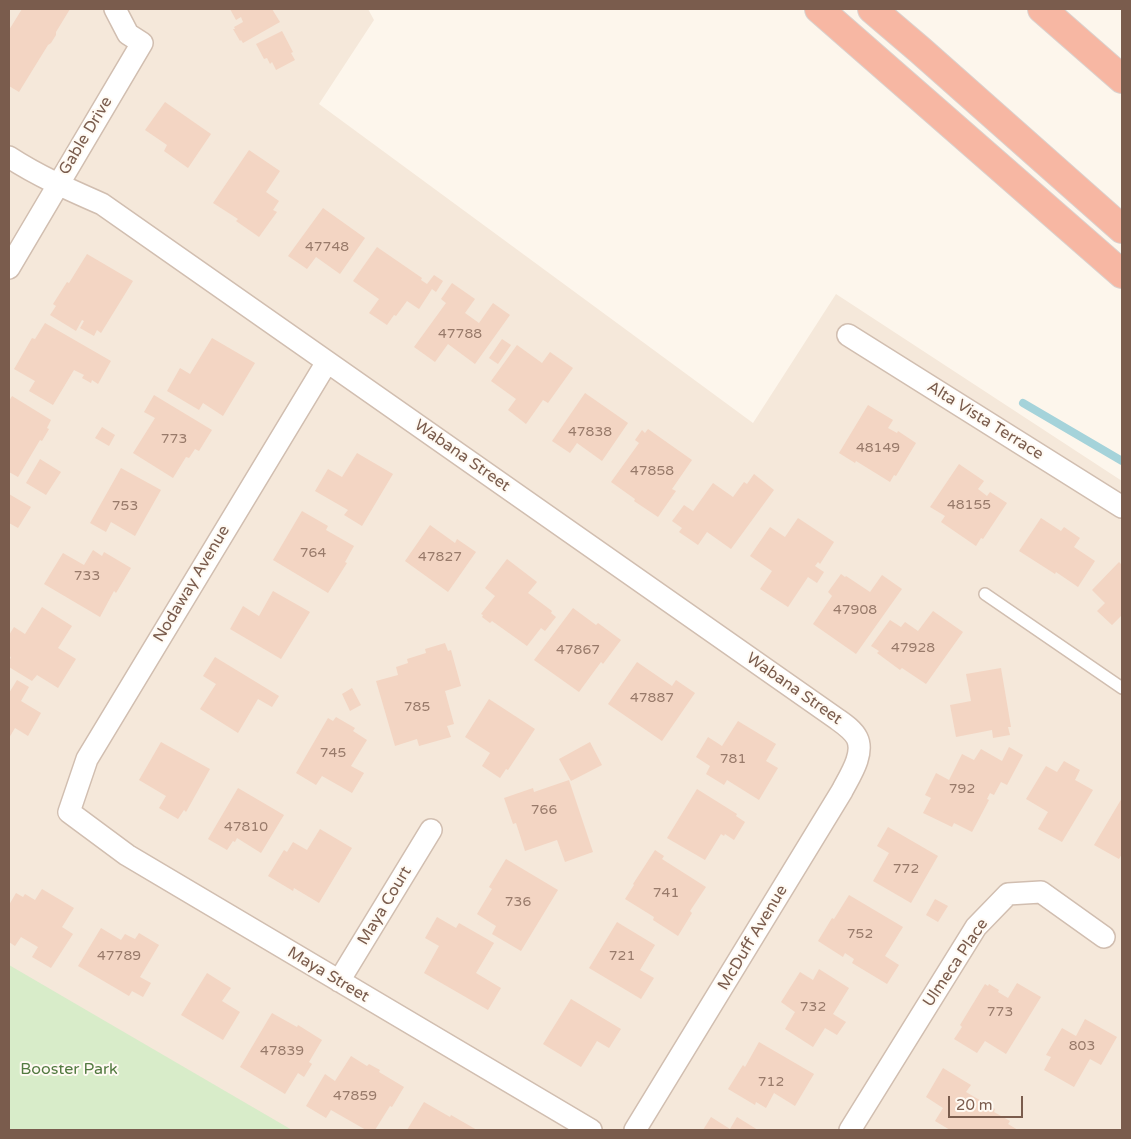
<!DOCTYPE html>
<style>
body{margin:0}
#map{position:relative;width:1131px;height:1139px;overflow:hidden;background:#fdf6ec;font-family:"Varela Round",sans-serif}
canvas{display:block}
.frame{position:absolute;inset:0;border:10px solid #7a5c4d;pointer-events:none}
.scale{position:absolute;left:948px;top:1096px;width:75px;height:22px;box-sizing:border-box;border:2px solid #7a5c4d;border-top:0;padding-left:6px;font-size:15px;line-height:18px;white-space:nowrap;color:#7a5c4d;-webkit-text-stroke:4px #fffaf3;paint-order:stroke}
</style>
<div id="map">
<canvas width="1131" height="1139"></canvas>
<div class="frame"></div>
<div class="scale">20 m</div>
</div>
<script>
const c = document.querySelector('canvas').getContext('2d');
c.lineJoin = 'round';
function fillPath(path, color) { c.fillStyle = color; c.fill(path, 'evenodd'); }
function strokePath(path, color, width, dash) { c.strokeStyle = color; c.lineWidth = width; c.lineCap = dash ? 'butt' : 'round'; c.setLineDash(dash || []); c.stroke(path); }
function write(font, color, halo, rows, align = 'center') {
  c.font = font + ' "Varela Round",sans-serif'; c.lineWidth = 4; c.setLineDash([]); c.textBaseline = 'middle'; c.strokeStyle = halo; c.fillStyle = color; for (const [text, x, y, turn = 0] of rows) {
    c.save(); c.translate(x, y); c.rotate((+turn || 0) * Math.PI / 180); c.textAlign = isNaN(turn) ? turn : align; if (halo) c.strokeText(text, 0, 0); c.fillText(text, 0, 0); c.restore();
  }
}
fillPath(new Path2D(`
 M9,9h359l6,11 -55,84 434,319 83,-129 286,187v649h-1113z`), '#f5e8da');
fillPath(new Path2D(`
 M9,965l283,165h-283z`), '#d8ecc9');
strokePath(new Path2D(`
 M1023,403l99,58`), '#a5d3da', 8);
fillPath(new Path2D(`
 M22,9h48l-14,23v3l-5,8 -3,2 -29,47 -10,-6v-56z
 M230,9h42l8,13 -37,21 -2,-3 -1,1 -7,-12h2l-1,-2 9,-5 -2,-5 -5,3z
 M282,31l11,21 -2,1 4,7 -19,10 -4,-8 -2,2 -3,-6 -3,1 -8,-15z
 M165,102l46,32 -23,34 -24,-17 3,-6 -22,-15z
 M249,150l31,21 -14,21 13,9 -6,9 4,2 -18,25 -23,-16 2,-2 -25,-16z
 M323,208l42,30 -25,36 -24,-17 -9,12 -19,-13z
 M377,247l45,31 -1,2 6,4 7,-9 9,6 -7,11 -4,-3 -13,20 -12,-8 -11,15 -2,-1 -7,10 -18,-12 10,-14 -26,-18z
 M87,254l46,27 -32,52 -4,-3 -3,6 -14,-8 4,-7 -2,-1 -6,11 -26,-16 6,-9 -3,-2 14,-22 2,1z
 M452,283l23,16 -10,14 14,10 14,-20 17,12 -35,49 -27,-20 -13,18 -21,-15 32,-44 -5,-4z
 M45,323l66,38 -13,23 -6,-4 -1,3 -9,-5 2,-3 -10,-5 -21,35 -24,-14 6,-10 -21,-12 18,-31 3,1z
 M212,338l43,25 -32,53 -20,-13 -4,7 -32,-19 13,-23 10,6z
 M502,339l9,6 -13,19 -9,-6z
 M517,345l25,18 8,-11 23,16 -25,35 -5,-3 -17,24 -18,-14 8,-11 -25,-18z
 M585,393l43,30 -26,38 -25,-18 -7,10 -18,-12z
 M154,395l58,35 -13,21 -4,-2 -6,9 -3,-1 -13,21 -40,-25 22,-35 -11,-6z
 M12,396l39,24 -4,8 2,1 -7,12 -2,-1 -22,37 -9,-5v-71z
 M868,405l25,15 -5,8 9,5 1,-2 18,12 -20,33 -2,-1 -4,7 -34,-21 -1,2 -16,-10z
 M102,427l13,8 -6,11 -14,-8z
 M648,429l44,31 -20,29 4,2 -18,26 -24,-16 1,-2 -24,-17 28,-39 -4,-3 7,-10 3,3z
 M357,453l36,21 -31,52 -18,-11 4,-5 -33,-19 13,-22 14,8z
 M40,459l21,13 -15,23 -20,-12z
 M959,464l25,17 -6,8 9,7 3,-4 17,11 -24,36 -2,-1 -5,8 -35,-24 4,-6 -15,-9z
 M121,468l40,22 -26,46 -24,-14 -5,10 -16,-9z
 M754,474l20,16 -43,59 -24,-17 -9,13 -19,-13 3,-4 -10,-7 12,-16 9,6 20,-28 20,14 11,-15 3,2z
 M9,494l22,13 -13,21 -9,-5z
 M302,511l26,15 -2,4 28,16 -9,16 2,1 -19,30 -55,-33z
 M798,518l36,24 -14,22 -2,-2 -3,4 9,6 -7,11 -9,-6 -20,30 -28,-18 12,-18 -22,-15 20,-29 15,10z
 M1041,518l20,13 3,-4 16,11 -6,9 21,14 -17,26 -22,-15 -1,2 -36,-23z
 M430,525l25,18 2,-4 19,13 -28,40 -43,-31z
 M93,550l9,6 2,-4 27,16 -15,25 -2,-2 -14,26 -56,-33 19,-31 21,12z
 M507,559l30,23 -9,11 24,18 -1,2 5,4 -11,14 -4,-3 -14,18 -35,-25 -2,2 -8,-6 1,-2 -2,-1 14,-18 -10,-8z
 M1119,562l3,3v52l-1,-1 -9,9 -15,-14 8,-8 -13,-13z
 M841,574l4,3 1,-1 24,16 12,-17 20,14 -46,65 -43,-30 19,-28 -4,-4z
 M273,591l37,21 -29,47 -51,-30 13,-23 16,10z
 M42,607l30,19 -14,22 18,11 -18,29 -21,-13 -5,6 -23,-14v-5l2,-5 -2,-1v-21l5,-8 11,7z
 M573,608l23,17 2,-2 23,17 -18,24 -2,-2 -22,30 -45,-32z
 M933,611l30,21 -37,52 -24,-16 -2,2 -23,-17 2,-2 -8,-5 19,-26 11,7 4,-5 13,9z
 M445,643l3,8 3,-1 10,36 -16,5 9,33 -7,2 4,11 -32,9 -2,-7 -22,7 -19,-65 22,-6 -2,-8 12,-4 -1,-4 19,-6 -1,-4z
 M215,657l64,39 -7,11 -14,-8 -20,34 -38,-24 16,-25 -13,-8z
 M637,662l35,24 4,-6 19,13 -33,48 -54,-37z
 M1001,668l10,59h-3l2,8 -17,3 -1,-8 -36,7 -6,-32 21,-4 -5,-27z
 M17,680l12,7 -8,14 20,12 -13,23 -13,-8 -6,10v-45z
 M352,688l9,17 -11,6 -8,-17z
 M489,699l46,30 -27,41 -2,-1 -6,9 -18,-12 8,-13 -25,-16z
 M336,717l19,11 -2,3 14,9 -16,26 13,7 -12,20 -30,-17 -6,9 -20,-12 32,-55 5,3z
 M738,721l38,23 -10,17 12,7 -19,32 -32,-20 -3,5 -18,-11 4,-8 -14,-9 12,-20 14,9z
 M161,742l49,27 -24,43 -2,-2 -6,9 -19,-11 7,-12 -27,-16z
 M590,742l12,23 -31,16 -12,-22z
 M1009,747l14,8 -16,30 -6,-3 -7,13 -4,-2 -3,6 2,1 -17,32 -18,-9 -2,4 -29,-14 8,-15 -6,-3 11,-22 13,7 13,-26 12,6 7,-11 21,12z
 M1064,761l16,9 -5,10 18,10 -31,52 -24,-13 10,-17 -22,-13 20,-33 11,6z
 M569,780l24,72 -28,10 -8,-22 -32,11 -9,-28 -3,1 -9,-26 29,-10 1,4z
 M238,788l46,27 -23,38 -24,-15 -2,4 -2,-1 -6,9 -19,-11z
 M697,789l40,25 -1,2 9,6 -11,18 -9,-6 -1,2 -3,-2 -16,26 -38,-22z
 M1122,798v56l-3,5 -25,-14z
 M888,827l50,29 -27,47 -38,-22 16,-28 -12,-7z
 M320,829l32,19 -33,55 -25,-15 -1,3 -25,-15 16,-26 3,2 6,-10 14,8z
 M655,850l9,6 -2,3 44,28 -16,24 2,2 -14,23 -25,-16 1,-3 -29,-18 9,-14 -1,-1z
 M506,859l52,31 -37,61 -29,-17 4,-8 -19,-12 15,-25 -3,-2z
 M42,889l32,19 -12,19 11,7 -22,34 -19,-11 6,-10 -17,-10 -6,9 -6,-4v-37l7,-12 7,4 2,-3 10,6z
 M849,895l54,32 -18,29 14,9 -12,19 -35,-21 2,-4 -9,-6 -2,4 -25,-16 14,-23 2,1z
 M935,899l13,7 -10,16 -12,-7z
 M437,917l19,11 3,-5 35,20 -18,30 25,15 -13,22 -64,-37 15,-27 -14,-8z
 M617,922l38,23 -15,25 14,8 -13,21 -52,-31z
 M101,928l20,12 4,-6 10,5 4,-6 20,12 -19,32 11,6 -8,14 -11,-6 -3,5 -51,-30z
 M819,969l30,19 -16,26 13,8 -9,13 -12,-7 -12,19 -28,-18 10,-17 -14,-10 19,-30 13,8z
 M207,973l24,15 -9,13 18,11 -17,28 -42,-25z
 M1017,983l24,14 -35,57 -21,-13 -8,12 -23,-14 8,-12 -2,-2 25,-41 3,2 1,-2 10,6 -1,2 10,6z
 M571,999l50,30 -12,19 -12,-7 -16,26 -38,-23z
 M272,1013l25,14 1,-2 24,15 -13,22 3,2 -8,13 -6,-4 -13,21 -45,-27z
 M1085,1019l32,18 -16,28 -11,-6 -16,28 -30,-17 7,-13 -5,-2 16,-27 14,8z
 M759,1042l55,32 -19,32 -21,-13 -8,15 -10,-6 -1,3 -27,-16 15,-24 2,2z
 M351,1056l16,10 2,-2 11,6 -1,2 25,15 -12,20 -2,-1 -15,24h-9l-35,-20 -5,8 -20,-12 19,-32 10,7z
 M943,1068l28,17 -5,7 29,17 -1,3 16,9 -2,3 10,6h-68l-15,-9 8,-13 -17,-11z
 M424,1102l26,15 1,-2 26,15h-70z
 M711,1117l19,12 7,-12 21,13h-55z`), '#f3d5c3');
const lane = new Path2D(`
 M985,594l137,94`);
const street = new Path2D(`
 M9,157c29,19 61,33 93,47l735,515c7,5 16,11 20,19 8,16 -8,39 -15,53l-207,339
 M9,268l133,-225 -14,-9 -13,-25
 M848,335l274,172
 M327,362l-240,397 -18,53 58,43 464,275
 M339,981l92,-151
 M850,1130l126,-203 32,-33 33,-2 63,45`);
const highway = new Path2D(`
 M819,9l303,265
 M872,9l48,41 202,179
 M1042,9l80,70`);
strokePath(lane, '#d1beb0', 14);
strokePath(street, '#d1beb0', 24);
strokePath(highway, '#dad1cd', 30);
strokePath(lane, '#fff', 11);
strokePath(street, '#fff', 21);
strokePath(highway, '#f7b7a3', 28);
write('14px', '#987a6a', null, [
 ["47748",327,247],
 ["47788",460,334],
 ["47838",590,432],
 ["773",174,439],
 ["48149",878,448],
 ["47858",652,471],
 ["48155",969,505],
 ["753",125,506],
 ["764",313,553],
 ["47827",440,557],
 ["733",87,576],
 ["47908",855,610],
 ["47928",913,648],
 ["47867",578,650],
 ["47887",652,698],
 ["785",417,707],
 ["745",333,753],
 ["781",733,759],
 ["792",962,789],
 ["766",544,810],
 ["47810",246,827],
 ["772",906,869],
 ["741",666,893],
 ["736",518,902],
 ["752",860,934],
 ["47789",119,956],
 ["721",622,956],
 ["732",813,1007],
 ["773",1000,1012],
 ["803",1082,1046],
 ["47839",282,1051],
 ["712",771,1082],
 ["47859",355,1096]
]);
write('16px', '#7a5c4d', '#fffaf3', [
 ["Gable Drive",86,136,-59],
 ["Alta Vista Terrace",985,421,32],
 ["Wabana Street",462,456,35],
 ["Nodaway Avenue",192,584,-59],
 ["Wabana Street",794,689,35],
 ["Maya Court",385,906,-59],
 ["McDuff Avenue",753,938,-59],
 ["Ulmeca Place",956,963,-56],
 ["Maya Street",328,975,31]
]);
write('16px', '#537a41', '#fffaf3', [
 ["Booster Park",69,1070]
]);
</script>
